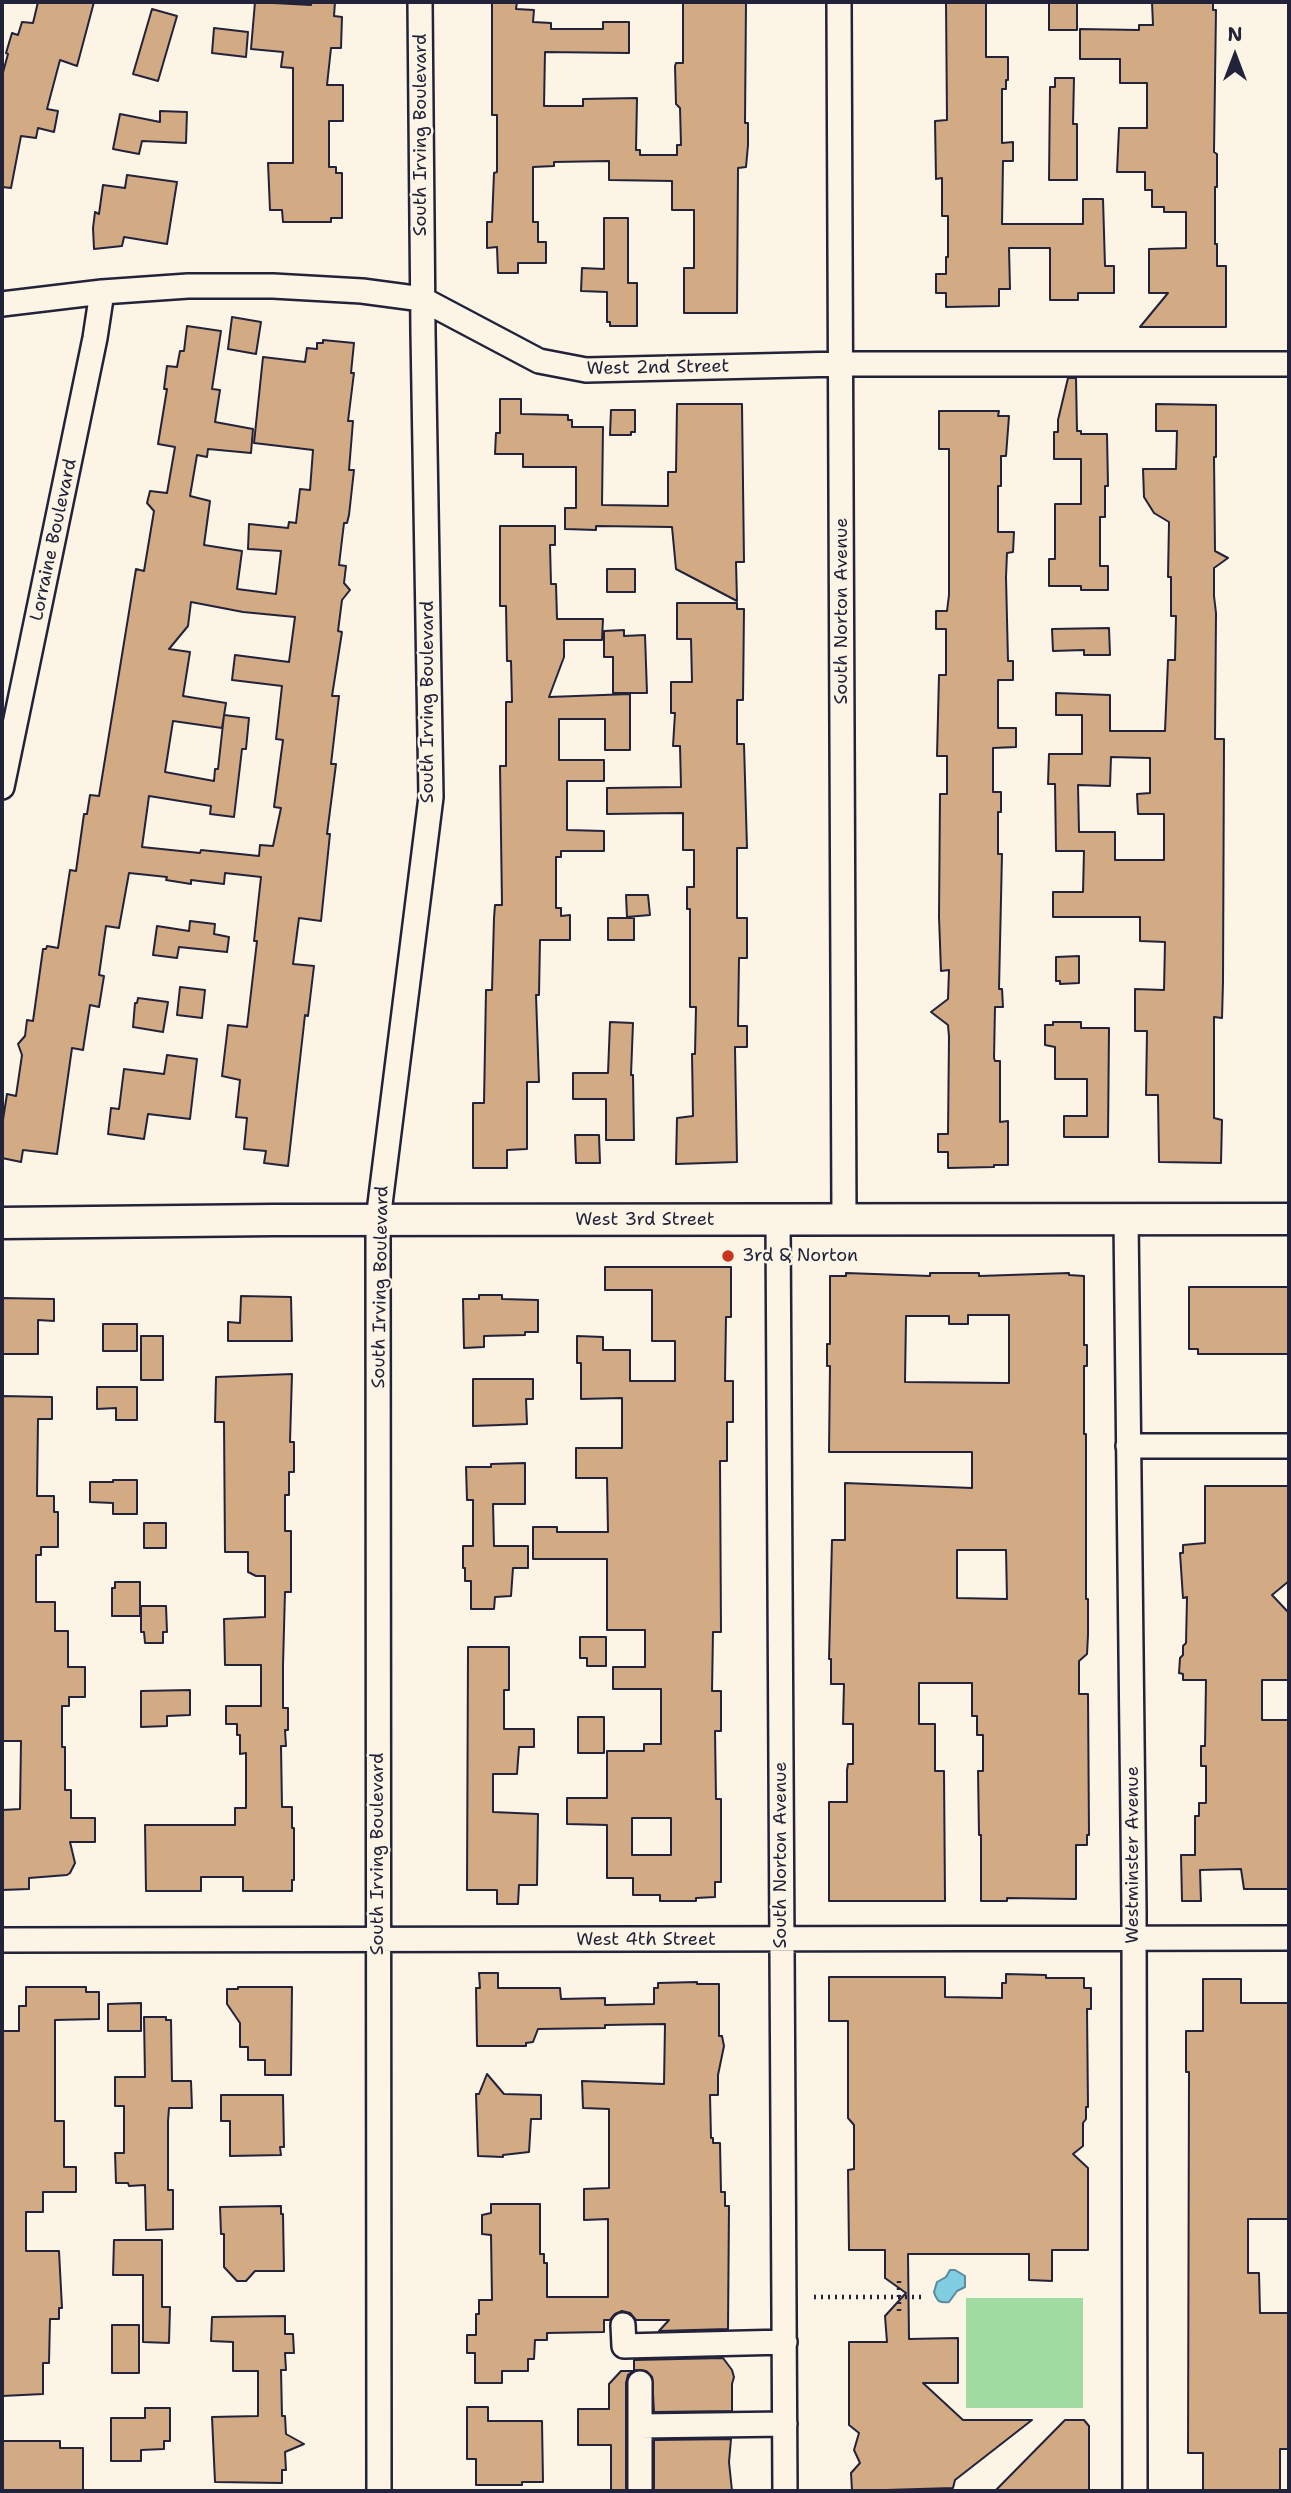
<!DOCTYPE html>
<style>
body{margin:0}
#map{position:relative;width:1291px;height:2493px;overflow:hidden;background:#fcf5e5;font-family:"Shantell Sans",sans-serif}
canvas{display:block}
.frame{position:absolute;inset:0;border:4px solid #22223b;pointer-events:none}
.north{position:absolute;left:1200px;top:21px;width:70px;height:70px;-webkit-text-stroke:5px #fcf5e5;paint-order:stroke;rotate:0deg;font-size:19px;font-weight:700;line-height:28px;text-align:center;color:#22223b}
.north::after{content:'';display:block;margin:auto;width:24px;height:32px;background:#22223b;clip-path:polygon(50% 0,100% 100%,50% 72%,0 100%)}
</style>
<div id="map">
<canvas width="1291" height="2493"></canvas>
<div class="frame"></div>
<div class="north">N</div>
</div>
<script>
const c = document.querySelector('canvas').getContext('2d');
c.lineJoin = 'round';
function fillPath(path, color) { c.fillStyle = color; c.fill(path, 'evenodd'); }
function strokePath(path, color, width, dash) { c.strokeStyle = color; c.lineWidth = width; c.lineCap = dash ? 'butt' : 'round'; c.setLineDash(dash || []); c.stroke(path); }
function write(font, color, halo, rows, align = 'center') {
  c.font = font + ' "Shantell Sans",sans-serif'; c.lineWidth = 5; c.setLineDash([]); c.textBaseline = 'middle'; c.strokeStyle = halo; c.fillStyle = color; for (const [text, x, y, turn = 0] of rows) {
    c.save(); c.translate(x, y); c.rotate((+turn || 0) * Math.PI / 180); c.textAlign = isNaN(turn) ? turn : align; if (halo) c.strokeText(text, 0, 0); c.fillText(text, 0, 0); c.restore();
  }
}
fillPath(new Path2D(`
 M966,2298h117v110h-117z`), '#a0dba2');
const water = new Path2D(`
 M950,2270h5l10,6v11l-8,4 -8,11c-9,1 -12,0 -15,-10l3,-10 9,-5z`);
fillPath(water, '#81cee1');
strokePath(water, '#5b899f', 2);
const building = new Path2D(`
 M38,2h56l-17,64 -17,-6 -13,49 11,2 -4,21 -16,-4 -2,10 -15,-2 -10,52 -9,-1v-111l6,-22 -2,-1 6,-20 6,2 4,-13 11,1z
 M255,2l56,3v-3h24l-1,14 8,1 -1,31h-10l-4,37h16v36h-14v46h7v6h6v45h-11v4h-48l-1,-12h-12l-2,-47h25v-95l-12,-1 2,-15 -32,-3z
 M492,2h25l-1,7 18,1 -1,12 18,1v6h52v-7h26v31l-84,-1 -1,54h39v-7l54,-1 -1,52h4v5h37v-10h4l-1,-37 -4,-4 -1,-38 1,-3h7v-61h63l-1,121h3v22l-2,22 -8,1 -1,145h-53v-45h10v-58h-22v-29l-63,-1v-19l-55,1v4l-21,1v55h5v20h8v21h-28v10h-20l-1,-26 -10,1v-26h5l2,-49 3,-1v-57h-5z
 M946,2h40v55h22v23h-2v9h-4v54l11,-1v19h-10l-1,63h81v-25h20l2,67h9v27h-36v7h-28v-52h-41l1,41h-11v17l-53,1v-14h-10v-19h10v-17h2v-41h-6v-38l-6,1 -1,-58 12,-1z
 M1049,2h28v28h-28z
 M1152,2h61v8h3l-2,142 3,2v33h-2v57h2v22h9v61h-86l28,-34h-19v-44l37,-1v-36h-22v-5h-12v-17h-7v-18h-28l2,-44h28v-45h-27v-24h-40v-30l59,1v-5h14z
 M152,9l25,7 -19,65 -25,-7z
 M214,28l34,4 -2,25 -34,-4z
 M1055,78h19l-1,46h4v56h-28l1,-93h5z
 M160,111l27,1 -1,31 -44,-2 -3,13 -26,-5 7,-35 40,8z
 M127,175l50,7 -10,62 -43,-7 -2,9 -28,3 -1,-21 2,-16 4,2 4,-29 22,3z
 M604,218h24v65h9v43h-27v-4h-3v-30l-26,-1 1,-23 22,1z
 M232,317l29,5 -5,32 -28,-5z
 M187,326l34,5 -9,58 8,1 -5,32 38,7 -2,24 -43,-4 -1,8 -10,-2 -7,41 20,5 -6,44 38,6 -5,38 39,5 5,-43 -33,-2 1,-25 39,4 1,-6 7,1 4,-34 10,1 3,-40 -59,-7 9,-86 42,5 2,-14 10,1v-6h6v-3l31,3 -3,30h3l-6,48h5l-4,49h5l-5,45 -2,8h-3l-5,42 7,1 -2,17 6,7 -8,10 -4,31 4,1 -10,64h7l-8,68h5l-9,70h3l-9,87 -22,-3 -6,46 21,2 -6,50 -3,-1 -17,151 -24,-3 2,-12 -22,-2 3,-31 -11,-1 4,-37 -18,-4 6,-51 19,2 10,-86h-3l7,-64 -36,-4 -1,11 -33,-4v4l-25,-4 1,-3 -38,-4 -10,55 -13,-2 -7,49 5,1 -5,31 -9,-2 -7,45 -11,-2 -15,106 -34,-4 -2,12 -19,-4v-32l5,-32 9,2 6,-41 -4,-11 7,-8 2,-16 6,1 10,-72h3l1,-3 11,2 12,-78 6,1 8,-57h3l3,-19 9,1 37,-227 8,2 10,-60 -7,-8 3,-12 17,2 8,-46 -17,-3 9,-55h-3l3,-23 10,1 3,-16h4zM191,602l52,10 52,5 -6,45 -54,-7 -3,25 50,6 -6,53 7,1 -9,67 7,1 -8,38 -13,-1 -1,11 -58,-6 -1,3 -58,-6 7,-51 62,10 -1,8 24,3 8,-68h4l3,-31 -25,-3 -6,54h-3l-1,12 -49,-9 8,-51 49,7 4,-25 -43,-7 7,-44 -21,-3 19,-23z
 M1068,378h8l1,53h4v3h26l1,52h-3v31h-5v49h8v24h-27v-4h-32v-27h6v-55h26v-45h-27v-27h4v-12z
 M500,399h21v15l47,1v5h4v7h31l-1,78 66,1v-34h8l1,-68h65l2,158h-8l1,39 -61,-32 -4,-42 -76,-1v4l-31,-1v-21h11v-41h-53v-13h-28l1,-21h4z
 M1156,404l60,1v52h-2l1,94 13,7 -14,10v28l2,17 -1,126h9l-1,243 -1,36 -8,-1v101l8,2 -1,43 -62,-1 -1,-65v-2h-12l1,-64h-12v-42l29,1 1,-48 -25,-1v-24h-87v-25h30l1,-41h-28l-1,-67h-7l1,-30h33v-39h-26v-22l54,2v36h55l3,-71h7l1,-44h-5v-39h-3l1,-55 -15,-9 -10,-16 -1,-28h33l1,-38h-21zM1111,757l39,1v35l-13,1 1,20h26v46h-49v-28h-36l-1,-47 32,1z
 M611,410h24v22h-4v3h-21z
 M939,411h60l-1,5h11l-3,40h-5v30h-3v46h16l-1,20 -6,1 -1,24 2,84h5v19h-15v48h18v19l-23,1v44h8v20h-3v42h4l-3,135h3l1,18h-8l-1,51 1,3h5v61l8,-1v44h-14v2l-46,1v-16h-10v-18h10l1,-97 -1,-12 -17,-13 17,-13 1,-29 -8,1 -2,-54 1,-123h7v-38h-10l2,-81h7v-46h-10v-18h11l2,-16v-146h-10z
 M500,526h55v19h-5l1,39h5l1,35h46l-1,21h-38v17l-15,40 81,-3v56h-25v-31h-46v41h45v21h-37v49l37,1v20h-43v6h-5v51h5v8l9,-1v25h-30l-1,55h-3l3,87h-12v67l-20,1v18h-34v-65h11l2,-113h6l2,-72 1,-13h7l-2,-139h6v-64h6l-1,-41h-4l-1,-55h-6z
 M607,569h28v23h-28z
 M677,603h60v6h7l-1,91h-6v44h7l3,104h-10v70h10v40h-8l-1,68h9v21h-12l2,115 -61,2 1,-46 16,-2 -1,-62h3l1,-47h-6v-98h-3v-22h7v-37h-11v-37l-76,1v-26l74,-1 -1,-41h-7l2,-33h-4v-31h21l-1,-43h-14z
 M1109,628l1,27h-26v-5l-31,1 -1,-22z
 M624,630v6l21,-1 2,58h-34v-36h-9v-26z
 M626,895h22l2,20 -23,2z
 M608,918h26v22h-26z
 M190,921l25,3 -1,10 15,3 -2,15 -48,-5 -2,11 -24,-3 4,-29 32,5z
 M1079,956v27l-19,1v-3h-4v-24z
 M180,987l25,3 -3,28 -25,-3z
 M138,998l30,4 -5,30 -30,-5 2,-24h2z
 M610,1022l23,1 -2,52h2l1,65h-28v-41h-33v-26h35z
 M1053,1022h28v6h28l-1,109h-44v-21h23v-37h-32v-32l-10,-2v-20h8z
 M167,1055l30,4 -7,60 -42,-5 -4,25 -36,-5 3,-26 8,1 5,-40 40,5z
 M575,1135h24l1,28h-24z
 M605,1267h126v50h-5l-1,64h8v41h-6v39h-7l1,171h-8l-1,59h9v40h-6l1,68h5v83h-6v15l-19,1v3h-36v-6h-27v-17h-26v-53l-40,-1v-26h40v-47h37v-7h17v-55h-48v-22h32v-37h-38v-71h-74v-32h24v5h51l-1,-54h-31v-30h46v-50l-41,1v-36h-4v-27l26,1v13h27v31h45v-40h-23v-51h-47zM632,1818h39v37h-39z
 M846,1273l84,3v-3h49v3l90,-3v2l15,1v69h3v21h-3v68h2v165h2v36l-1,19 -8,7v33h9l1,141h-2v10h-11v54l-69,-1v3h-26v-66h-2l-1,-64h5v-36h-6v-19h-5v-33h-53v41h16v47h9l1,130h-116v-99h18v-32l1,-6h5v-40h-10l1,-40h-13v-25h-2l3,-119h13v-57l127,5v-36h-143l1,-86h-3v-22h3v-68h16zM968,1315h41v68l-104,-1 1,-66h43v8h19zM957,1550h49l1,49 -50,-1z
 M1189,1287h100v67h-91v-5h-9z
 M479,1295h23v4l36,1v32h-13v3l-41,1v11l-20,1 -1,-49h16z
 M241,1296l50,1 1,44h-64v-19l12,1z
 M2,1298l52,1v22l-16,-1v34h-36z
 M103,1324h34v27h-34z
 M141,1336h22v44h-22z
 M292,1374l-2,68h4v30h-5v23h-4v36h6v61h-6l-2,73v43h5v22h-3l1,16h-5l1,61h10v21h2v52h-2v11h-49v-14h-42v14h-55l-1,-66h90v-17h11v-55l-6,1v-19h-3v-11h-11v-18h35v-41h-36l-1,-46 41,-2v-41h-9l-8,-4v-20h-23l-1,-130h-9l1,-45z
 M473,1379h60v20h-7l1,25 -54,2z
 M97,1387h40v33h-21v-12l-19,1z
 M2,1396l50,1v22h-14l-1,77h17v16h4v35h-17v8h-5v47h19v29h13v36h17v30h-16v9h-7v41h3v43h6v28h24v24h-25l5,21 -5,10 -3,2 -38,3v11l-27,1v-80l18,-1 1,-68h-19z
 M525,1463v41h-32l1,42h34v22h-15l-2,28 -16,1 -1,12h-23v-28h-6v-13h-2v-22h10v-46h-6l-1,-33h25v-3z
 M113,1480h24v34h-24v-11l-23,-1v-20h23z
 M1205,1486h84v95l-17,14 17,18v67h-27v40h27v169h-45l-3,-20 -41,1 1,31h-19l-1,-46h14v-39h4v-13h7v-37h-5v-20h4l1,-66h-23v-6l-4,-1 1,-15 3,-3v-9l3,-3 1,-46 -4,1 -3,-45h3v-8l22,-2z
 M144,1523h22v25h-22z
 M115,1582h25v34h-28v-28h3z
 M141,1606h25l1,26h-4v11h-18l-1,-11h-3z
 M580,1637h26v29h-19v-8h-7z
 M468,1647h41v43h-5v39h30v18h-15l-2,27h-24v38l45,2 -1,71h-18l-1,19h-21v-14h-30z
 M190,1690v25l-23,1v10l-26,1v-36z
 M578,1717h26v36h-26z
 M479,1973h19v15h62l1,11 44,-1v7l49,-1v-16h4v-5l39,-1v2h22v52h3l2,10 -6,29v20h-8l1,43h2v5h7l1,49h4v14h4l-1,123 -69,2 10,-11h-33l-6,-7 -8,-2 -7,3 -5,6h-6v12l-57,1v7h-12l-1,19h-6v12h-26v12h-27v-30h-8v-18h9v-21h3v-14h13l-1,-65 -9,-1v-19l9,-2v-9h49v50h4v9h3v34h61v-78l-24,1v-31l25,-1v-79l-26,-1 -1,-27 82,3 1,-60 -60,1v3l-67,1 -5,13 -7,1v3h-49l-1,-58h4z
 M1006,1974l40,1v3h38v10h7v21h-4l1,98h-2v12l-3,4v23l-10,8 15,14v82h-36v31l-23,-1v-26h-121l1,85 49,-1v45h-35l40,37h69l-77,60 -2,8 -101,3 -1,-18 9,-10 -6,-13 5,-17 -10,-8v-83h38l-2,-26 21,-23 -21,-15v-28h-36l-1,-80 6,-1v-44l-6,-7v-97h-19v-44h116v20l57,1v-15h4z
 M1203,1979h38v24h48v216h-41v54h11l1,40h29v136h-9v42h-77v-38h-15l1,-381h-3v-41h17z
 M26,1987h60v5h13v27l-44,1v101h9v46h12v25h-33v20h-17v39h33l3,57h-3v11h-9l-1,44h-6v31l-41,2v-365h17v-25h7z
 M238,1987h54l-1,88h-26v-15h-17v-13h-8v-24l-13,-19v-15h11z
 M141,2003v28h-33v-27z
 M144,2017h22v3h5l1,61h19l1,27h-23l-1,13v69h5v39l-27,1 -1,-45 -16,1 -1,-3h-12l-1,-30h9v-47h-9v-29h30z
 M487,2074l17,20 37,1v24h-10l-2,33 -26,3v2l-25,-1 -2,-62h3z
 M221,2095h62l1,52h-4l1,8 -51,1v-35h-9z
 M281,2206v8h2l1,57h-29l-9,10h-9l-13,-14v-33h-3l-1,-27z
 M114,2240h48v67h8l-1,36 -26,-1v-67h-30z
 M285,2316v18h8l1,19h-9l1,17h-5l1,46h3l1,18 18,10 -19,8 1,18h-4v13l-67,-1 -3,-65 46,-1v-45h-25v-29l-22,-1 1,-24z
 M112,2325h27v48h-27z
 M723,2358l9,12 2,7 -2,7v27l-78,1 -2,-35 -6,-6 -12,-1v-10z
 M621,2371h12l-5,4 -2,8v108h-15v-46h-33v-36h31v-25z
 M467,2407h21v14h54l1,61h-21v3h-46v-26h-9z
 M145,2408h25v33h-6v8l-23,1v11h-30v-43h34z
 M1065,2420h19l5,6v65h-94z
 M731,2439l-2,23 3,29h-78v-51z
 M2,2441h58v7h23v42l-81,1z`);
fillPath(building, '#d2aa84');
strokePath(building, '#22223b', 2);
const minor = new Path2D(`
 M839,2l5,1218
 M2,304l100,-12 86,-6h85l89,5 60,8 117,62 47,9 255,-6h448
 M2,787l93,-449 7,-46
 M1126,1219l8,691 1,581
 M778,1220l7,1271
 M1128,1446h161
 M2,1940l1287,-2
 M623,2325l1,21 161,-4
 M640,2383v43l145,-2
 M640,2426v65
 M379,2491l-1,-1271 53,-423 -8,-465 -3,-330`);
const major = new Path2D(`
 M2,1223l270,-3 1017,-1`);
strokePath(minor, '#22223b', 28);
strokePath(major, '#22223b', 35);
strokePath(new Path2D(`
 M899,2281v31
 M814,2297h107`), '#22223b', 4.5, [2, 5]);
strokePath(minor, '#fcf5e5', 23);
strokePath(major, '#fcf5e5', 30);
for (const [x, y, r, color] of [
 [728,1256,7,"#c8321e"]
]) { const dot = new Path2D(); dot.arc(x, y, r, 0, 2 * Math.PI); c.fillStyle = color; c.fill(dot); strokePath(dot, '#fcf5e5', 2.5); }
write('18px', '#22223b', '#fcf5e5', [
 ["South Irving Boulevard",421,135,-90],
 ["West 2nd Street",658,368,-1],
 ["Lorraine Boulevard",54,540,-78],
 ["South Norton Avenue",842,611,-90],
 ["South Irving Boulevard",428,702,-90],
 ["West 3rd Street",645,1220],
 ["South Irving Boulevard",381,1287,-89],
 ["South Irving Boulevard",378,1854,-90],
 ["South Norton Avenue",781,1855,-90],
 ["Westminster Avenue",1133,1855,-90],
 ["West 4th Street",646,1940]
]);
write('18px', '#22223b', '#fcf5e5', [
 ["3rd & Norton",742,1256]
], 'left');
</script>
